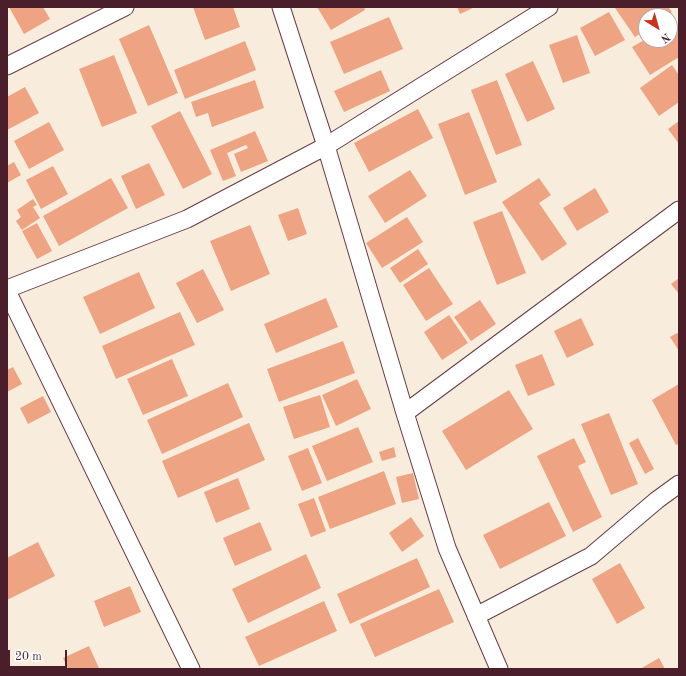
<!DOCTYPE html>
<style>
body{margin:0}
#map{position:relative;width:686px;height:676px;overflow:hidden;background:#f8eddd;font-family:"Old Standard TT",serif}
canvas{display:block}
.frame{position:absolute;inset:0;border:8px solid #4a1f2b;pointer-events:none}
.north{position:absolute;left:638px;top:8px;width:40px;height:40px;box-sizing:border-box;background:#fff;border:1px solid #b7a5aa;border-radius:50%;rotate:143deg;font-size:11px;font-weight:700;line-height:16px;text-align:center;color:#4a1f2b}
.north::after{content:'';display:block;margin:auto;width:14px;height:18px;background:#c8321e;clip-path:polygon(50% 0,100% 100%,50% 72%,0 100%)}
.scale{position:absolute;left:8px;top:650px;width:59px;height:18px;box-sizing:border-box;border:2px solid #4a1f2b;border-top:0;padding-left:5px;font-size:12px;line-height:14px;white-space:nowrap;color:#4a1f2b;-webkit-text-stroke:3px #fff;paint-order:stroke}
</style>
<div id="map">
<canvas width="686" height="676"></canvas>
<div class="frame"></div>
<div class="north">N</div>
<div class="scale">20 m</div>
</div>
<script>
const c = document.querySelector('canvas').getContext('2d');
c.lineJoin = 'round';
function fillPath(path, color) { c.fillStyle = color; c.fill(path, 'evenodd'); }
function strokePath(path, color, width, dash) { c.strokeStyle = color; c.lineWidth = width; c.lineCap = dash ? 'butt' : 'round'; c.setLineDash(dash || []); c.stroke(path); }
fillPath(new Path2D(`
 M9,7h34l7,12 -26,15z
 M193,7h40l7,20 -35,13z
 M317,7h47l1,3 -34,20z
 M457,7h18l-15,7z
 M616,7h52l4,5 -6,4h-20v14l-11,7 -20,-29z
 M609,12l16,28 -30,16 -15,-28z
 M389,17l14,32 -59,25 -14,-32z
 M673,23l6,10v24l-29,18 -18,-28 14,-8v1h24v-16z
 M149,25l29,68 -30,13 -29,-67z
 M577,35l13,38 -27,10 -14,-38z
 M245,41l11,29 -71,29 -11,-29z
 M114,55l23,58 -35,14 -23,-58z
 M533,61l22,48 -28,13 -22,-48z
 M672,65l7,10v27l-20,14 -19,-28z
 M381,70l9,21 -46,21 -10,-21z
 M255,80l9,28 -52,19 -4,-14 -12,4 -5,-15z
 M497,80l25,65 -26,10 -25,-65z
 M25,87l14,26 -32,17v-33z
 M418,109l15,29 -64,34 -15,-29z
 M180,111l32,63 -29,15 -32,-63z
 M469,112l28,70 -32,13 -27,-71z
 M679,121v23l-11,-15z
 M49,122l15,28 -35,19 -15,-28z
 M255,131l13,30 -27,11 -7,-18 14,-6 -2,-3 -19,8 9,23 -13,5 -13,-31z
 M14,162l7,13 -14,8v-17z
 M149,163l16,32 -29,14 -15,-33z
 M53,166l15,28 -27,15 -15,-29z
 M410,170l17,26 -42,27 -17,-27z
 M111,178l17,30 -69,38 -16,-30z
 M539,178l12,17 -12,8 28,41 -25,17 -40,-59z
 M595,188l14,24 -32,19 -14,-23z
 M33,199l4,6 -4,2 7,11 -18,12 -6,-9 5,-4 -4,-7z
 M298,208l9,26 -19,7 -10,-26z
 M502,211l24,62 -29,12 -24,-63z
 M407,217l16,25 -41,26 -16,-25z
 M37,223l15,28 -15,8 -15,-28z
 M250,225l20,49 -39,17 -21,-50z
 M418,249l10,15 -28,19 -10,-15z
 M429,268l24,36 -27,17 -23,-36z
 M203,269l21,41 -27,13 -21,-40z
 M139,272l16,36 -55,26 -17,-37z
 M679,278v16l-8,-10z
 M326,298l12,29 -62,26 -12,-29z
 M480,300l16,24 -25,17 -17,-24z
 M180,312l15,33 -79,34 -14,-33z
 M449,315l19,28 -26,17 -18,-28z
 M581,318l13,27 -27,13 -13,-27z
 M677,333l2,2v16l-9,-14z
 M343,341l12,32 -76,29 -12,-33z
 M542,354l13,31 -27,11 -13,-31z
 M172,359l16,37 -45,19 -16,-36z
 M13,367l9,17 -15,8v-22z
 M357,379l14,30 -35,17 -14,-31z
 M228,383l15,34 -81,37 -15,-34z
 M679,384v60l-3,1 -24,-45z
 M509,390l24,39 -67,41 -24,-39z
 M320,395l10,32 -36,12 -11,-32z
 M43,396l8,16 -23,12 -8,-16z
 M609,413l29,71 -27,11 -30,-71z
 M249,423l16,37 -87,38 -16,-37z
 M358,427l15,35 -46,19 -15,-35z
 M574,438l12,24 -8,4 24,51 -29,15 -36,-76z
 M638,438l16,31 -9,5 -16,-31z
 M394,447l2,10 -14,4 -3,-9z
 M308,448l14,35 -20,8 -14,-35z
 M384,471l12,33 -66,25 -12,-32z
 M413,473l6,26 -17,4 -6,-26z
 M238,478l12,31 -34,14 -12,-31z
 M314,498l12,33 -15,6 -13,-33z
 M549,502l17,34 -66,33 -17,-34z
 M411,517l13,19 -22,16 -13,-19z
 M260,522l12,28 -37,16 -12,-28z
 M38,542l17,34 -48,24v-42z
 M306,554l15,34 -73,35 -16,-34z
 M417,558l13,29 -80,37 -13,-30z
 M620,563l25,45 -28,16 -25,-45z
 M130,586l11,26 -37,15 -10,-26z
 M439,589l15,33 -79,35 -15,-33z
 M324,601l13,30 -78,35 -14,-29z
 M89,646l10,22 -31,1 -5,-11z
 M659,658l6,11h-25z`), '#eea382');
const street = new Path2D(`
 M281,7l45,139 79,267 42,135 52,121
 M7,66l118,-59
 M7,289l180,-70 139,-73 223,-139
 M7,291l184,378
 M405,413l274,-203
 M476,616l115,-60 66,-56 22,-16`);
strokePath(street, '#643e46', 19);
strokePath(street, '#fff', 17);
</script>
